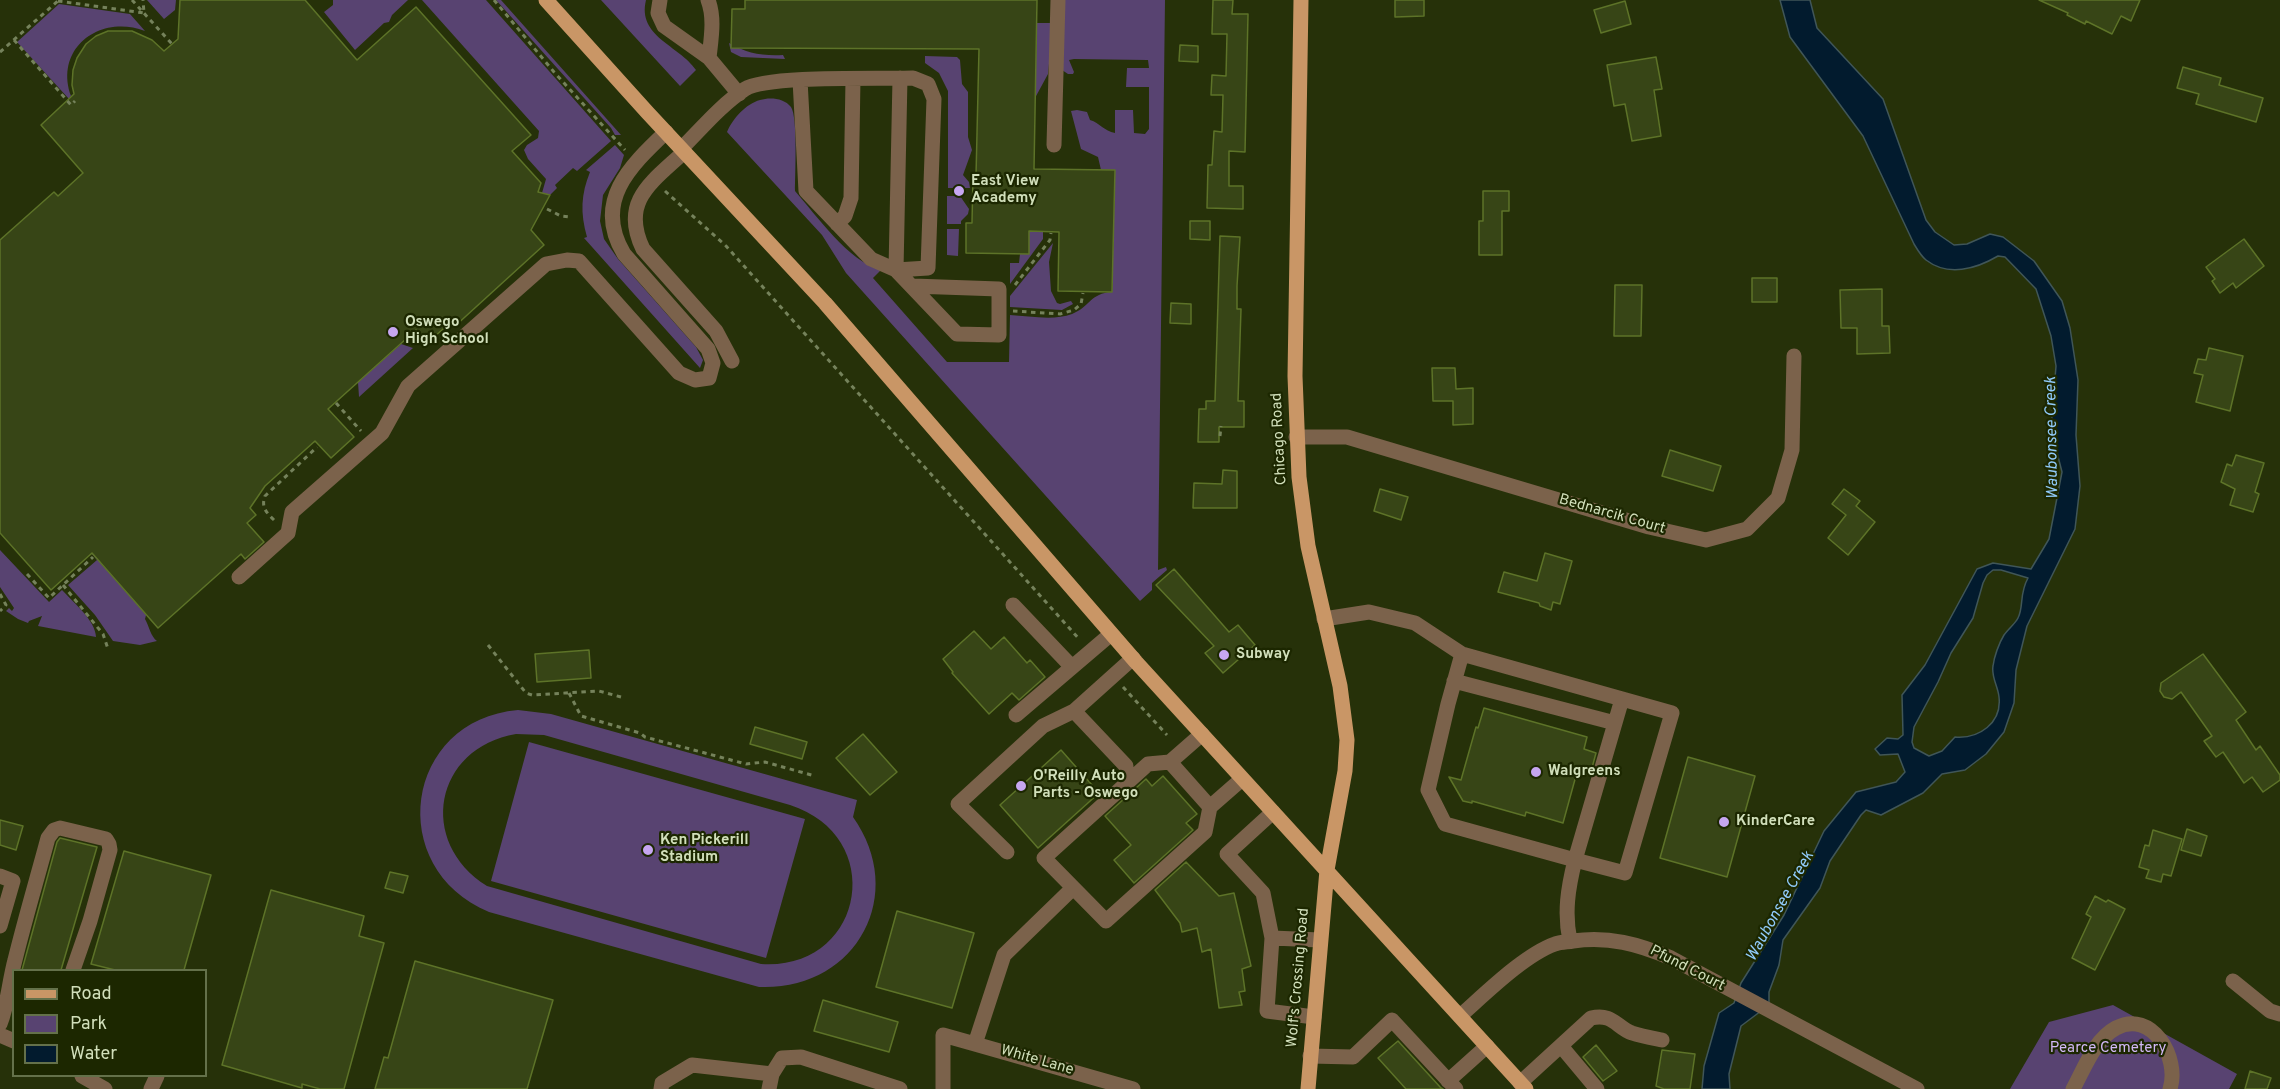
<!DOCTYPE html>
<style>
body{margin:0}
#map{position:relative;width:2280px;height:1089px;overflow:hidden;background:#263109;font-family:Overpass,sans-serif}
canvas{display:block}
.legend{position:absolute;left:12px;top:969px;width:195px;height:108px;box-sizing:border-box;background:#1c2700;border:2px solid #64714a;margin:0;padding:8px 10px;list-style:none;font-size:18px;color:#d1dfba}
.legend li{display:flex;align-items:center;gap:12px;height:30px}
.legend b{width:30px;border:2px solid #64714a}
</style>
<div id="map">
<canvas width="2280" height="1089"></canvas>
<ul class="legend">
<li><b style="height:8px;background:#c99666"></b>Road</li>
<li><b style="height:16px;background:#584371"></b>Park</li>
<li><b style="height:16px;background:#021b2e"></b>Water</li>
</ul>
</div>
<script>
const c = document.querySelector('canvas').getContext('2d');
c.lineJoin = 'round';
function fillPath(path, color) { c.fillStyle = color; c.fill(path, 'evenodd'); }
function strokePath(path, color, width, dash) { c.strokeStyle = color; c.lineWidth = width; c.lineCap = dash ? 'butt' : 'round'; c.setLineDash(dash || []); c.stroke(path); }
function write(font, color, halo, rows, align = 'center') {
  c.font = font + ' Overpass,sans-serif'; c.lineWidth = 4.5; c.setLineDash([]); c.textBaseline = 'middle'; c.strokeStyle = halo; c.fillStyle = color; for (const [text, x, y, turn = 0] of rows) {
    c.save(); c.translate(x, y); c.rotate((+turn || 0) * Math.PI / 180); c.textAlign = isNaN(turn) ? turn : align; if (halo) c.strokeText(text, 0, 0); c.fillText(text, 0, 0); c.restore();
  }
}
fillPath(new Path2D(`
 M147,0h29l-1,10 -11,9z
 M333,0h75l-16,15 -3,7 -5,1 -29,27 -31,-38 9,-7z
 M422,0h64l125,141 -34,30 -4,-3 -18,17 2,3 -7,7 -8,-2 4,-14 -18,-20 -4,-9 3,-5 11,-7 1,-7z
 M496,0h5l120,135h-6l-4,-7z
 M601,0h45c-9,37 33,45 50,70l-16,16z
 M1064,0h101l-7,570 8,-3 1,3 -15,13v7l-12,11 -294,-328 -24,-38 -95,-103c6,-14 19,-28 33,-32 10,-3 24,-2 31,7 7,10 4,69 4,84 22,25 53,70 86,79l-8,8 74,84h62l1,-47c19,1 44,6 62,-1 18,-7 18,-21 40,-22l3,-122h-14l-3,-13 -17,-8 -10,-38 6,-1 10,2 3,8c10,3 14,11 25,13v-23h18l1,23 11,1 4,-5v-42h-23l1,-19h22l-1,-8 -74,-1 -5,1 5,12 -1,2h-5l-6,-4z
 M59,4l71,10 15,17c-45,-17 -91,17 -74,65l-2,3 -52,-57z
 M1036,23h17l-5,51 -13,24z
 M729,43c17,10 32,13 54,12l2,4 -44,-2 -10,-5z
 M925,56l32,1 3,3 2,24 6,8v45l4,13 -9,25 6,7 1,6h-22v-97l-9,-18 -14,-10z
 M615,145l9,10 -4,13 -17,27 -3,26 4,18 14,20 78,88 7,13 -3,8 -116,-130 3,-1c-7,-24 -6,-43 3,-65l-4,-2z
 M947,196h13l9,13 -1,5 -7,7v3h-14z
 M947,229h12l-1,27 -11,-1z
 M1029,231h14v8l-33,45v-21h9l1,-9h9z
 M1053,243l-4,19 2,29 6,12 3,1 11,-3 2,3 -11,6 -52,-3v-11z
 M401,344l12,4 -54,49 -1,-15z
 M184,471l-39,148c4,7 6,18 12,22l-17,4 -27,-4 -18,-26 -27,-30 29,-25 -5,-6z
 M0,550l49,52 13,-12c11,12 34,31 34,47l-58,-11 4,-10 -13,5 -1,2 -10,-4 -12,-8 3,-3 3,3 2,-3 -14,-21z
 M518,710l33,4 306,86 -4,17c56,79 2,174 -94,170l-270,-75c-105,-44 -85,-192 29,-202zM516,734l28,1 246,70c99,32 74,166 -29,159l-274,-78c-70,-44 -53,-138 29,-152z
 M529,742l276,77 -39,139 -275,-77z
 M2113,1005l124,69 -8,15h-219l39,-67z`), '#584371');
const water = new Path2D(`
 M1780,0h30l7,28 66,71 43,121 9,12 19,13 13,-1 23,-10 13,3 31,24 28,40 8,27 8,52 -2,55 4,51 -5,43 -48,97 -11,44 -2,33 -10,29 -18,22 -21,16 -23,4 -19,19 -42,22 -15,-5 -5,5 -31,46 -10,27 -37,52 -4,25 -10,27v13l-28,21 -12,48 1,15h-28l2,-23 15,-53 15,-10 7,-20 43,-68 40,-84 32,-39 40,-10 9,-10 -7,-18 -18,1 -5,-6 12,-11 11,1 5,-4 -1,-40 23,-30 52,-96 16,-6 38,6 18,-30 13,-67 -11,-43 5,-63 -5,-30 -15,-47 -31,-32 -7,-1c-22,13 -50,21 -72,4 -5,-4 -9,-11 -12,-16l-51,-108 -73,-99zM1993,570h8l27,8c-9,16 -4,28 -10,40 -3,6 -10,11 -14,17 -5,8 -10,22 -11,31 -2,11 5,20 6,31 3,26 -20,42 -44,40l-13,14 -13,5 -15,-8 -2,-6 2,-15 24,-45 13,-29 22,-35 10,-35 4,-8z`);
fillPath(water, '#021b2e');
strokePath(water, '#405658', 1.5);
const building = new Path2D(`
 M180,0h125l52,60 59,-53 115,128 -19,16 29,32 -3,9 12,3 -19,35 13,15 -90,82 -4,-4 -23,20 -11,-13 -88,79 26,28 -23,21 -16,-17 -50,45 -15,22 6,7 -9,8 17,19 -19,17 -4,-5 -83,74 -66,-75 -41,37 -51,-57v-293l54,-48 4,4 25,-23 -42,-48 33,-31 -2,-9 1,-15 4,-12 9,-14 10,-8 12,-5h24l20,9 12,11 14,-12z
 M745,0h292l-3,169 81,1 -3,122 -54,-1 1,-59 -30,-1v23l-63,-1v-30h6l1,-47h3l3,-127 -248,-1 1,-39h13z
 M1213,0h20l-1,14h16l-3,138 -16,-1v35h14v23l-36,-1 1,-43h4l2,-34 8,1 1,-37h-12l1,-20 14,1 1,-42h-15z
 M1395,0h29v16l-29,1z
 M2039,0h101l-9,21 -10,-5 -9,18 -26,-13 -1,3 -18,-9 1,-2z
 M1625,1l6,23 -30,9 -7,-23z
 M1180,45l18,1v16l-19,-1z
 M1656,57l6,32 -8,1 7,46 -29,5 -7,-37 -11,2 -7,-41z
 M2183,67l38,11 -2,7 44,13 -7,24 -60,-18 3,-10 -22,-6z
 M1483,191h26v20h-7v44h-23v-34h4z
 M1190,221h20v19l-20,-1z
 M1220,236l20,1 -3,49v23h4l-3,92h6v26h-25v15h-21l1,-33h7v-8h9z
 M2244,239l20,27 -28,22 -3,-5 -13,10 -8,-12 3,-2 -9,-12z
 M1752,278h25v24h-25z
 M1615,285h27l-1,51h-27z
 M1882,289v37h7l1,27 -33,1v-26h-16l-1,-38z
 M1171,303l20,1v20l-21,-1z
 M2209,348l34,8 -13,55 -34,-9 7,-27 -9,-2 4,-14 8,1z
 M1432,368h23l1,21 17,-1v36l-20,1v-24h-20z
 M1670,450l51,16 -8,25 -51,-15z
 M2236,455l28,8 -9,29 4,2 -6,18 -23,-7 5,-16 -14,-7 6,-18 5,2z
 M1223,470l14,1v37h-44l1,-25 28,1z
 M1380,489l28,8 -7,23 -27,-9z
 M1844,489l16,12 -4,5 19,16 -27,33 -20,-17 18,-23 -14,-11z
 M1545,553l27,8 -12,43 -7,-2 -2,8 -11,-4 -1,-3 -41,-11 6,-20 33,9z
 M1174,569l55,63 9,-7 17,20 -32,28 -18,-20 9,-7 -58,-61z
 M974,631l17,18 13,-12 23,26 3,-3 15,17 -26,23 -7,-7 -23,21 -37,-41 1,-1 -10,-13z
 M589,650l2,28 -54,4 -2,-28z
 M2203,654l43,58 -10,8 20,30 4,-4 20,29v5l-17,12 -11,-15 -8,6 -21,-31 -7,5 -12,-16 8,-5 -31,-44 -9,7 -8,-2 -4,-6 1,-8z
 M1484,708l103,29 -3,12 12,4 -6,22 -13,-3 -14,51 -37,-11 -1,4 -53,-15v2l-9,-2 -14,-24 12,3 15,-53 2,1z
 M755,727l52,15 -5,17 -52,-15z
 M863,734l34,38 -27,23 -34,-37z
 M1061,750l38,43 -61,55 -38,-43z
 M1688,757l67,19 -28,101 -67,-19z
 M1163,776l34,38 -11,9 7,7 -59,53 -20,-23 17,-15 -26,-29 41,-37 6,7z
 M0,820l23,6 -7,24 -16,-5z
 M2187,829l20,7 -6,20 -20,-6z
 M2153,830l29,9 -11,37 -8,-2 -2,8 -15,-4 3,-8 -10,-3 6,-22 4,1z
 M60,838l37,9 -36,123h-39l35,-128z
 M124,851l87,24 -27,95h-69l-24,-6z
 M1186,862l33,34 15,-3 17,73 -9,3 3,22 -6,1 3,13 -23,3 -8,-59 -9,3 -5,-24 -15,4 -2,-9 -25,-33z
 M390,872l18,4 -5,17 -18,-5z
 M271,890l93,26 -5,20 25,7 -40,146h-24l-18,-5v4l-80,-23z
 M2095,896l11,6 2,-2 17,9 -30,61 -23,-12 19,-41 -5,-3z
 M897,911l77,22 -22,75 -76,-21z
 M415,961l138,39 -26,89h-152l9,-32 4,1z
 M823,1000l75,22 -9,30 -75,-21z
 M1398,1041l43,47 2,1h-37l-28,-31z
 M1596,1045l21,26 -14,10 -20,-24z
 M1662,1050l33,4 -5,35h-26l-8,-3z
 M2250,1071l21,7 -4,11h-22z`);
fillPath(building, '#374516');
strokePath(building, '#5d7328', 1.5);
strokePath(new Path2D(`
 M132,0l40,44
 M494,0l60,72 71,78
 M58,1l86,12 -1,-13
 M14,40l57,65 4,-4
 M0,52l59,-52
 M665,191l61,55 354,394
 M547,209l14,7 9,1
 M1015,285l35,-45 1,-7
 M1013,311l47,3 14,-4 7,-6 2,-11
 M336,403l25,28
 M1220,436l1,-10
 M274,520c-8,-8 -13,-13 -9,-24l52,-49
 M27,574l22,24 44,-41
 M63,585l40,49 5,15
 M0,594l6,11 -6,6
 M488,645l38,48 6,2 67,-4 22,6
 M1123,687l44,48
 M569,693l12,23 59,17 5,4 101,27 19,-2 50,14`), '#75825b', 3, [4.5, 4.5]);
strokePath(new Path2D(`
 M660,0l-2,13 6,13 45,32 30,36
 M708,0c7,18 3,39 1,58
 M900,78l-4,192 61,64 42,1v-46l-86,-3
 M1054,145l4,-145
 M681,149c20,-20 40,-44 64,-60 21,-14 136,-10 168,-11l15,6 6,15 -6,169 -32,2 -25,-11 -65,-68 -6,-111
 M684,152c-32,30 -64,49 -41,97l73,82 16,30
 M837,224l8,-8 6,-18 2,-119
 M1296,437h51l302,90 57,13 41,-11 31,-31 14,-48 2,-94
 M239,577l49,-44 4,-21 90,-79 26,-47 138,-122 21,-4 12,1 100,112 16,7 14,-2 4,-15 -5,-14 -84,-95c-31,-52 5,-87 42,-122
 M1013,605l58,61
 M1324,619l45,-7 46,11 47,31 210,59 -47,160 -50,-13 47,-161
 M1462,654l-14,50 -20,86 17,34 130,36c-7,28 -11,53 -5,81
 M1454,681l161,42
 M1074,711l52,55
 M1016,715l95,-81
 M1202,734l-32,28 -22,2 -104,94 62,63 99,-89 5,-25 32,-28
 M1170,762l40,45
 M1273,812l-46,42 36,39 9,45 -5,73 47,6
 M1007,852l-49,-48 85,-78 31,-15 59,-53
 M0,876l13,5 -13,45
 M1272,938l48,2
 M2233,981l37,30 10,3
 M1460,1016c25,-22 64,-61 95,-72 5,-2 12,-2 18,-3 36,-5 65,3 98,17l246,131
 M0,1024c8,-20 9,-42 15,-64 10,-41 22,-81 33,-122l6,-8 6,-2 46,11 3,5 1,6 -20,71 -17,49
 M0,1035l14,6
 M975,1044l158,45
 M1561,1046l36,43
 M1310,1056l43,1 39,-37 64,69
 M82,1076l23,13
 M1448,1081l39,-35
 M1520,1083l71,-65c22,-5 25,9 41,15 9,3 20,5 30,7
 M151,1089l6,-13
 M661,1089l1,-6 30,-18 80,9
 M769,1089l3,-15 10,-16 19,-1 99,32
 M943,1089v-54l32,9 29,-89 69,-67
 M2073,1089c11,-20 22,-50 43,-61 36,-19 64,30 54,61`), '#7b624b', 15);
strokePath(new Path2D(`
 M546,0l101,112 178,191 311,359 390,427
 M1301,0l-6,376 4,101 9,69 32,140 7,54 -2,31 -18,99 -19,219`), '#c99666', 15);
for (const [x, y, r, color] of [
 [959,191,6,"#c6a6f0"],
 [393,332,6,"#c6a6f0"],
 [1224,655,6,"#c6a6f0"],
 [1536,772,6,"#c6a6f0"],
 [1021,786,6,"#c6a6f0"],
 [1724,822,6,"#c6a6f0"],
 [648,850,6,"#c6a6f0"]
]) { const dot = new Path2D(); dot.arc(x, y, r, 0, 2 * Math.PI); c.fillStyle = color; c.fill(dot); strokePath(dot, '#1c2700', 2); }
write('bold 15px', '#d1dfba', '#1c2700', [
 ["East View",971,182],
 ["Academy",971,199],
 ["Oswego",405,323],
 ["High School",405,340],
 ["Subway",1236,655],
 ["Walgreens",1548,772],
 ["O'Reilly Auto",1033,777],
 ["Parts - Oswego",1033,794],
 ["KinderCare",1736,822],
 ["Ken Pickerill",660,841],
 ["Stadium",660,858]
], 'left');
write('15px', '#d1dfba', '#1c2700', [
 ["Chicago Road",1280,439,-93],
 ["Bednarcik Court",1612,515,16],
 ["Pfund Court",1687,969,27],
 ["Wolf's Crossing Road",1299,978,-85],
 ["White Lane",1037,1061,16]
]);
write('15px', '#d2b8f6', '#1c2700', [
 ["Pearce Cemetery",2108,1049]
]);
write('italic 16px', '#90caf9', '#1c2700', [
 ["Waubonsee Creek",2053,438,-91],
 ["Waubonsee Creek",1781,907,-61]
]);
</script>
